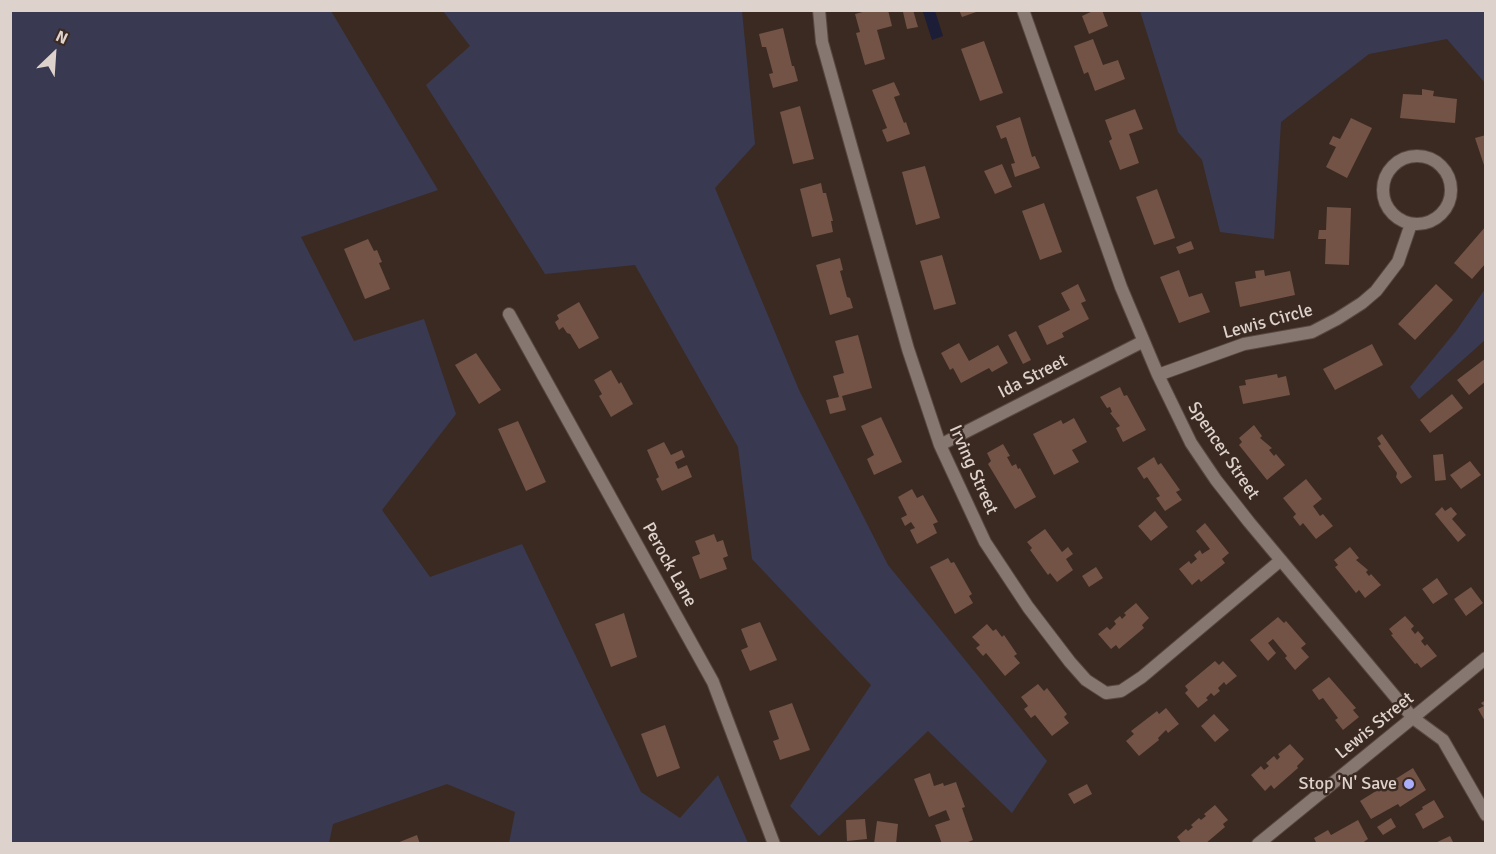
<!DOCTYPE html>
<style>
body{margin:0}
#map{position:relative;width:1496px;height:854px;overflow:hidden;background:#3b2a22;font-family:Signika,sans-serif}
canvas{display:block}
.frame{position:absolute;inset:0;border:12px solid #ddd2cc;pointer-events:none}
.north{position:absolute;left:24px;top:24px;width:60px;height:60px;-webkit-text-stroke:4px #3b2a22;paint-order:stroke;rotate:25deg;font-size:16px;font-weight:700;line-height:24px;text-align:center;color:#ddd2cc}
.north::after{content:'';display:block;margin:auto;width:21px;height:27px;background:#ddd2cc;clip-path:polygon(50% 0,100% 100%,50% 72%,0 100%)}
</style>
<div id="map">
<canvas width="1496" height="854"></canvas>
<div class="frame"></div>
<div class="north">N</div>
</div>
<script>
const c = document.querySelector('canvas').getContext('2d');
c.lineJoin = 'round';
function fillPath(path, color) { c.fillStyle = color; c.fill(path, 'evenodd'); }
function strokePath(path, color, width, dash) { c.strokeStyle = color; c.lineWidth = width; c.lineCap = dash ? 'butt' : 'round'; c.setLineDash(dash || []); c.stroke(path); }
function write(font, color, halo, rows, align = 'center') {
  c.font = font + ' Signika,sans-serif'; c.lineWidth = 5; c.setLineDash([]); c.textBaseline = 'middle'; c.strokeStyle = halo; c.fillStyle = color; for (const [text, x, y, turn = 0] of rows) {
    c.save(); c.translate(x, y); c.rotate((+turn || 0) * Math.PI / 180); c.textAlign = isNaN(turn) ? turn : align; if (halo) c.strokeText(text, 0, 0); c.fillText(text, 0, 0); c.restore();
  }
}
fillPath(new Path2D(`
 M10,11h321l107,179 -137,47 53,104 70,-22 32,95 -74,96 48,67 92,-33 119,248 39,26 38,-43 30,68h-239l6,-31 -68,-28 -114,40 -4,19h-318z
 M443,11h299l13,133 -40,44 84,202 89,175 159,196 -35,52 -84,-82 -109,105 -29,-30 81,-121 -119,-126 -14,-112 -103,-182 -90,9 -119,-189 44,-39z
 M1140,11h345v72l-38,-44 -78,15 -88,68 -7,117 -54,-7 -18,-72 -24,-28z
 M1485,289v51l-66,59 -9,-12 46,-56z`), '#393a51');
fillPath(new Path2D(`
 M929,11h6l8,25 -11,4 -9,-28z`), '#1c1d36');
fillPath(new Path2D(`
 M870,10h18l4,16 -15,4 8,29 -20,6 -9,-32 4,-1 -5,-18z
 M908,10h5l5,17 -11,2 -4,-17z
 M959,10h20v1l-17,6z
 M1095,10h7l6,16 -19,8 -7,-18z
 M783,28l9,38h2l4,15 -25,7 -4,-14 4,-1 -7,-26h-4l-3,-13z
 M1093,39l10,26 15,-5 7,19 -30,12 -7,-19 -4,2 -10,-28z
 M984,41l19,52 -23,8 -19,-52z
 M894,82l6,13 -6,2 10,26 2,-1 4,12 -23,8 -5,-12 5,-2 -15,-38z
 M1422,89l12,2 -1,5 24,3 -2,24 -55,-5 3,-24 19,1z
 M800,106l14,53 -21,5 -13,-52z
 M1135,109l8,20 -14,5 10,29 -19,7 -11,-29 3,-2 -7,-19z
 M1020,117l12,40 3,-1 5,12 -25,9 -4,-13 4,-1 -9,-26 -5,2 -5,-13z
 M1351,118l21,10 -25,50 -21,-11 10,-20 -7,-3 4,-8 7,3z
 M1486,135v33h-1l-10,-30z
 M1002,164l10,23 -17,7 -11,-23z
 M925,166l15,52 -24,7 -14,-53z
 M821,183l2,10h3l7,28h-2l2,11 -21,5 -12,-48z
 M1157,189l18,49 -21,7 -18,-48z
 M1044,203l18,49 -22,8 -18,-49z
 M1327,207l24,1 -2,57 -24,-1 1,-25h-8l1,-9h7z
 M1486,226v37l-14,16 -18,-16z
 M368,239l6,12 3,-1 5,12 -3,1 11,26 -25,10 -21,-50z
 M1191,241l3,8 -15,5 -3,-7z
 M942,255l14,49 -22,6 -14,-49z
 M840,258l3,12 -3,1 7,26 3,1 3,10 -23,7 -14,-50z
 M1179,270l10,27 13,-4 8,19 -31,11 -19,-46z
 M1264,270l1,6 25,-5 5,24 -55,12 -5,-25 21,-4 -1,-7z
 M1078,284l8,17 -5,2 8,16 -27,14 2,4 -17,8 -9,-19 32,-16 -9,-17z
 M1436,284l17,16 -38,40 -17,-16z
 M579,302l20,36 -20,11 -9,-15 -3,-1 -4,-6 -4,3 -4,-8 4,-3 -2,-4z
 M1016,331l15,29 -8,4 -15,-29z
 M858,335l14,53 -30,8 4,14 -16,4 -4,-14 13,-3 -6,-21 11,-3 -9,-32z
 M959,343l10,18 29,-16 10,18 -16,9 -3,-4 -28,15 -8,-15 -3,2 -9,-17z
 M1372,344l11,21 -48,25 -12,-21z
 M476,353l25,37 -22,14 -24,-39z
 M1486,358v23l-17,14 -12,-15z
 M611,370l8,14 2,-2 12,22 -22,13 -12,-21 3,-2 -8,-14z
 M1277,374l1,4 8,-2 4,19 -47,9 -4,-18 7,-1 -1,-5z
 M1120,387l4,9 3,-1 19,35 -23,12 -7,-14 4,-2 -10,-13 2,-1 -2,-5 -3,1 -7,-11z
 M1452,394l11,14 -33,25 -10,-13z
 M881,417l21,45 -28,13 -7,-16 7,-4 -13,-29z
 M1074,418l13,24 -15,8 7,12 -25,13 -21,-41 28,-14 2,4z
 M518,421l28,61 -20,9 -28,-62z
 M1254,425l8,11 -2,2 12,10 -3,2 5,6 2,-2 9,11 -18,15 -28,-35 3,-3 -3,-4z
 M1382,434l30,43 -11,7 -5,-7 1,-4 -19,-27 3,-2 -4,-6z
 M664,442l7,13 11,-5 3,7 -10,5 3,7 9,-4 5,12 -30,14 -6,-12 3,-2 -12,-27z
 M1003,444l7,12 -3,1 5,9 4,-2 2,5 2,-1 16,29 -21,12 -27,-45 3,-3 -4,-8z
 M1443,454l3,26 -11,1 -2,-26z
 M1154,457l4,8 3,-2 19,27 -4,2 6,8 -17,11 -9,-13 4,-2 -13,-19 -3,2 -7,-11z
 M1470,461l11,14 -20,14 -11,-14z
 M1306,479l16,20 -9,7 7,10 3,-2 10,12 -17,13 -13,-16 -3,3 -7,-9 3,-3 -13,-16z
 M912,489l5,9 6,-3 15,27 -5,2 4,9 -20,11 -7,-14 5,-2 -4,-6 -6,4 -4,-8 6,-3 -9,-18z
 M1442,507l3,4 6,-4 6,7 -5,5 14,16 -8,7 -23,-28z
 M1155,511l13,16 -17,14 -13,-15z
 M1205,523l24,30 -7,6 3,4 -24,19 -2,-3 -7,6 -13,-16 10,-8 2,3 6,-5 -3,-4 6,-5 2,4 8,-5 -14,-18z
 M1045,529l17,23 6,-5 5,7 -7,5 7,11 -16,12 -7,-9 -2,2 -18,-25 2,-2 -5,-6z
 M714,534l3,8 6,-2 5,16 -5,2 4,11 -27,10 -8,-22 8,-3 -5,-13z
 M1350,547l9,11 -3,2 12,10 -2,2 3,4 2,-2 10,11 -16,13 -6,-8 -3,3 -21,-26 3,-2 -4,-5z
 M948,558l3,5 3,-1 18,32 -3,2 4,7 -18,11 -25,-47z
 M1096,567l7,11 -14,9 -7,-11z
 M1437,578l11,16 -15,10 -11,-15z
 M1471,587l12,16 -17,13 -12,-17z
 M1136,603l13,15 -7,7 2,3 -25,21 -3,-4 -5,4 -13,-15 9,-7 3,3 6,-6 -2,-3 6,-5 2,3 4,-4 -2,-2z
 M624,613l13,44 -26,10 -16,-43z
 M1405,616l9,10 -3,3 4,5 3,-3 6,7 -3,3 4,5 2,-2 10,12 -16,12 -4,-5 -2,1 -24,-29 2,-1 -4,-5z
 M1278,617l6,6 2,-2 20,23 -5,4 8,9 -14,13 -10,-12 2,-2 -14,-17 -5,4 8,10 -8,8 -18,-21z
 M760,622l17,38 -27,11 -9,-21 7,-3 -7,-18z
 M987,624l6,7 3,-2 6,8 2,-2 13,19 -3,2 6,7 -15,13 -19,-23 -3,3 -7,-8 4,-3 -8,-8z
 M1215,661l4,4 4,-4 14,15 -11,9 -2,-3 -6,6 2,3 -6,5 -3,-3 -5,5 2,2 -10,8 -13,-15 3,-3 -3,-4z
 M1329,677l27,31 -3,2 6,7 -16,13 -8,-10 3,-2 -15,-20 -4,2 -7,-10z
 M1038,684l6,7 3,-3 20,26 -3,3 5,6 -17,13 -17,-21 -4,3 -7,-9 4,-3 -7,-9z
 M1486,700v23l-8,-14 6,-3 -3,-3z
 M792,703l18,47 -30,10 -7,-19 6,-2 -10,-28z
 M1166,708l13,16 -11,9 -2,-3 -8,8 1,2 -20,16 -13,-15 8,-7 -3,-3 26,-20 2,3z
 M1214,714l15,16 -14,12 -14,-16z
 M665,725l15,43 -23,9 -16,-43z
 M1290,744l14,15 -7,7 1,2 -24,21 -3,-4 -6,6 -14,-16 10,-9 3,4 5,-4 -3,-3 8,-7 3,4 3,-3 -2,-3z
 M1413,768l13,22 -26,17 -2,-3 -27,15 -11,-18z
 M930,773l4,13 9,-3 1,3 12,-4 9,25 -3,1 11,32 -10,4h-21l-7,-19 15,-5 -4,-10 -17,7 -15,-38z
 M1087,784l5,10 -18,10 -6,-10z
 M1434,800l10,17 -21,12 -8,-15 8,-5 -1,-2z
 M1215,805l13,15 -5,4 2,3 -20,17h-23l-5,-7 9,-8 2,2 5,-4 -2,-2 8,-7 2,2 5,-4 -2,-2z
 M1391,818l5,9 -13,8 -6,-8z
 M865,819l2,20 -20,2 -1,-21z
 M1358,820l10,19 -7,5h-44l-3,-6 14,-8 3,5z
 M877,821l21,3 -2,20h-22z
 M417,835l3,9h-23v-1z
 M1450,836l4,8h-21z`), '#725345');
const street = new Path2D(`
 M819,10l3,32 86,307 32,96 45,97 43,65 42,55 16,18 20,13 15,-2 21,-14 139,-117
 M1023,10l98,277 37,88 33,68 25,37 33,42 164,196 30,22 43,75
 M1383 190a34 34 0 1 1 68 0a34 34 0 1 1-68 0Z
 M509,314l204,368 61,162
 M1158,375l86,-31 68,-12 25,-13 25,-16 14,-12 22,-29 13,-38
 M940,445l202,-103
 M1258,844l228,-186`);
strokePath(street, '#584841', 14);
strokePath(street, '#867771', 12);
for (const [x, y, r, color] of [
 [1409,784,6,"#abaffb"]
]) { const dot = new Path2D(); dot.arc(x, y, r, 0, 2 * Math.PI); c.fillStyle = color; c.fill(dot); strokePath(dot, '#3b2a22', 2); }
write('18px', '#ddd2cc', '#3b2a22', [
 ["Lewis Circle",1268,322,-15],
 ["Ida Street",1033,377,-27],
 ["Spencer Street",1223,451,56],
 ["Irving Street",973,470,66],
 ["Perock Lane",669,565,61],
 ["Lewis Street",1375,726,-39]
]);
write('18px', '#ddd2cc', '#3b2a22', [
 ["Stop 'N' Save",1397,784]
], 'right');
</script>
